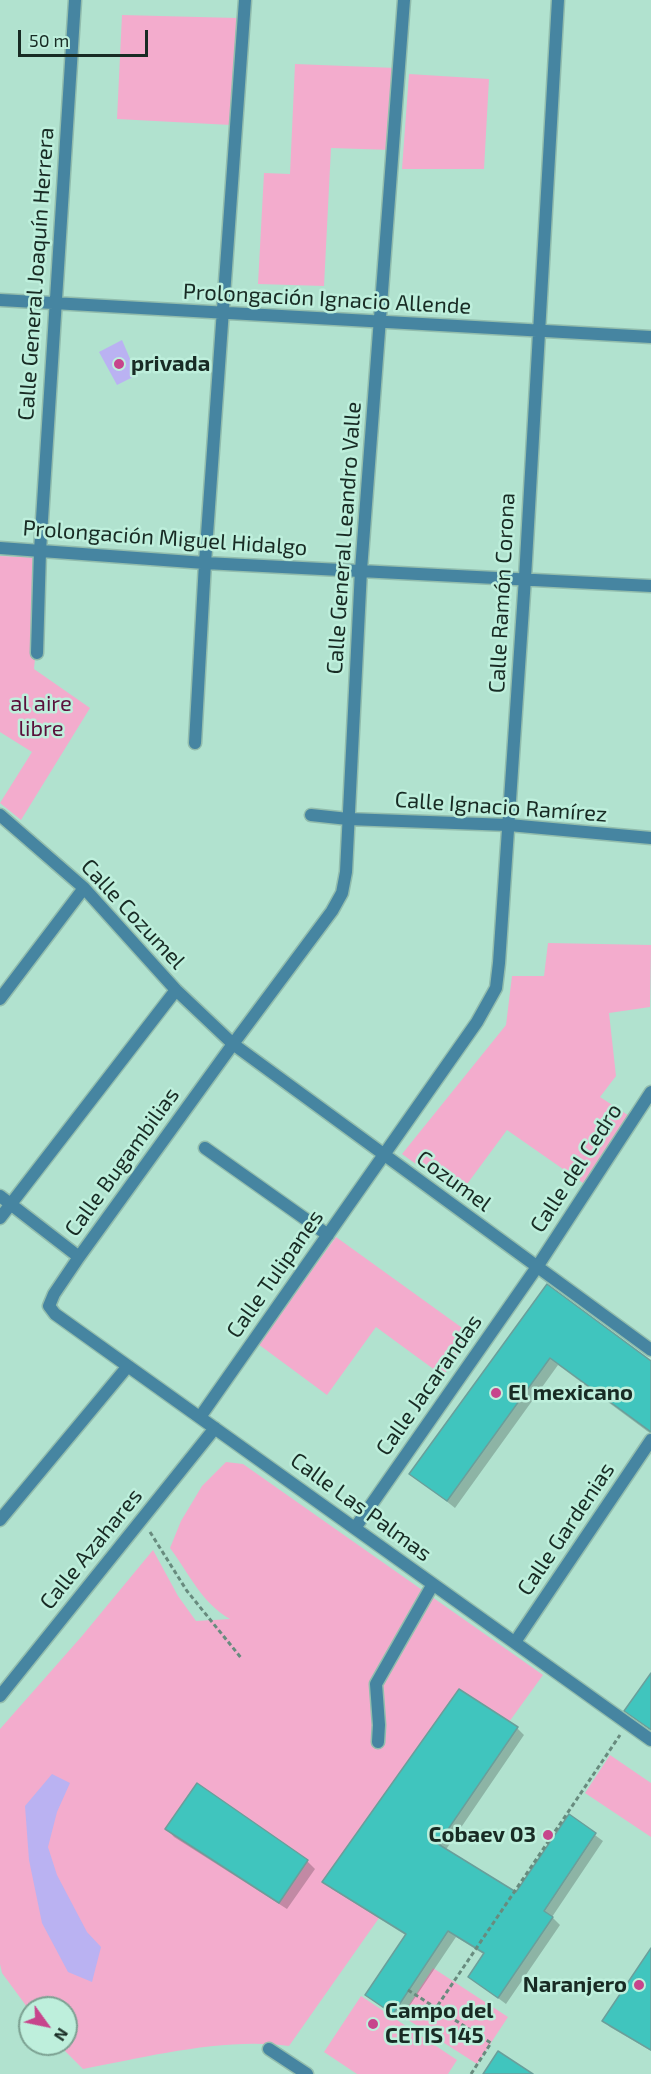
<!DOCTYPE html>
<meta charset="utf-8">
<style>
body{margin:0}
#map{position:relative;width:651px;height:2074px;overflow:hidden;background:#b1e2cf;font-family:"Exo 2",sans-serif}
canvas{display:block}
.north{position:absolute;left:18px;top:1996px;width:60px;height:60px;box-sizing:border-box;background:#beefdc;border:2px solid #7ca192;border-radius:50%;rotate:123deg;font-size:16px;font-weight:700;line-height:24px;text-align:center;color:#182b24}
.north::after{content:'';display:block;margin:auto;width:21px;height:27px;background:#c7458c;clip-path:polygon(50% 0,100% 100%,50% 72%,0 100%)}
.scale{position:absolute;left:18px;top:30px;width:130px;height:27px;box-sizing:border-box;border:3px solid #182b24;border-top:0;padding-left:8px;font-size:18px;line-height:21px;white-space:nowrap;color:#182b24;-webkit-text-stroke:4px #beefdc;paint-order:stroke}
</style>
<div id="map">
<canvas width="651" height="2074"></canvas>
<div class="north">N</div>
<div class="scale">50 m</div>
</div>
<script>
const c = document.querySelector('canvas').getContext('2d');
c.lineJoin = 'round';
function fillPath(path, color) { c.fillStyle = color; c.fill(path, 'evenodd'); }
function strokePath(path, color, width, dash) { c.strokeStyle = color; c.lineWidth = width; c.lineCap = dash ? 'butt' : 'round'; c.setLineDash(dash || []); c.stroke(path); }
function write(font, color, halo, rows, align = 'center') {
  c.font = font + ' "Exo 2",sans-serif'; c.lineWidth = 5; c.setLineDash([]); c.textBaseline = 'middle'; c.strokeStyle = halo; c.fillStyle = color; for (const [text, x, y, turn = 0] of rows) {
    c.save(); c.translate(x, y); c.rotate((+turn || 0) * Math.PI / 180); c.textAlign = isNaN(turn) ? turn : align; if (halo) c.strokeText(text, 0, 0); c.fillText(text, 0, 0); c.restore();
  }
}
fillPath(new Path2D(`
 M122,15l115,3 -6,107 -114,-6z
 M295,64l101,4 -4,82 -61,-2 -7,138 -66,-2 6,-111 26,1z
 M409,74l80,5 -5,90h-82z
 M0,556l45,2 -11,111 56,39 -69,112 -21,-17 32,-51 -32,-20z
 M548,943l103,2 -1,62 -41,6 7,63 -16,21 37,24 -44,69 -86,-60 -48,65 -57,-41 104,-129 6,-49h32z
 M336,1237l136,98 -29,41 -67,-49 -49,68 -69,-51z
 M226,1462l17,2 300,211 -34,47 -50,-33 -136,193 56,36 -90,128c-64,-9 -143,11 -206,23l-25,-25h8v-36h-36v3l-28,-38 -2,-9v-235l82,-93 71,-86 25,46 18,25 34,-2c-29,-17 -40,-44 -60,-71l11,-27 21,-35z
 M610,1755l41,28v54l-66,-44z
 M433,1968l75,49 -31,47 -75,-48z
 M361,1996l96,64 -9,14h-91l-33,-22z`), '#f3accd');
fillPath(new Path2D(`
 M122,340l15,35 -20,10 -18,-33z
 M52,1774l18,9 -13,29 -9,35 9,28 30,57 14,15 -9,35 -24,-10 -26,-49 -13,-63 -4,-54z`), '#bab2f2');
fillPath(new Path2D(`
 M547,1286l104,76v72l-93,-69 -103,143 -44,-35z
 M517,1728l7,7 -79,116 72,43 52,-78 34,25 -51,76 8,8 -54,79 -36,-27 15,-22 -29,-18 -56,83 -33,-25 40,-59 -75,-47 -8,-7z
 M198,1785l109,76 8,8 -28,40 -113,-72 -7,-8z
 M651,1951v100l-41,-24 -6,-6z`), '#0003');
const building = new Path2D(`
 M547,1284l104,77v71l-101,-74 -103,143 -38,-27z
 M651,1673v57l-27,-19z
 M459,1689l59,38 -80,117 78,48 53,-78 27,19 -52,78 9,6 -55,81 -30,-21 16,-24 -36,-22 -55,83 -28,-19 41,-61 -84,-52z
 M197,1783l111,77 -29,43 -114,-74z
 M651,1948v102l-49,-29z
 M498,2051l35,23h-50z`);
fillPath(building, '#40c5be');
strokePath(building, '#6a9f9b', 1.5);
const street = new Path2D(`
 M404,0l-43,570 -15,302 -4,21 -10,18 -99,133 -154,213 -25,37 -5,12 6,8 596,426
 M0,300l651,37
 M0,548l205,15 446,23
 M37,653l3,-102 35,-551
 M195,743l10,-180 40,-563
 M0,815l84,73 92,102 57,54 418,306
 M311,815l37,4 161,6 142,13
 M0,999l84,-111
 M205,1148l123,87
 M0,1196l79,61
 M0,1218l176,-228
 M200,1417l277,-395 19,-34 3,-25 26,-385 33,-578
 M0,1520l128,-154
 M355,1528l182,-261 114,-175
 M515,1642l136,-202
 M0,1696l215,-268
 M378,1742l1,-17 -3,-41 57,-100
 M269,2049l38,25`);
strokePath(street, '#92bdad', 15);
strokePath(new Path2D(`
 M150,1532l37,59 55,68
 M408,1990l28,18
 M471,2074l20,-31 -55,-35 184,-273`), '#688b7e', 3, [4.5, 3]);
strokePath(street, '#4685a1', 12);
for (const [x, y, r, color] of [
 [119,364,6,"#c7458c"],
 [496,1393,6,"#c7458c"],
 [548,1835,6,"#c7458c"],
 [639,1985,6,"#c7458c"],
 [373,2024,6,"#c7458c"]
]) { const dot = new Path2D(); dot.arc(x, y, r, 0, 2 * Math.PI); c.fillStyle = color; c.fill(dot); strokePath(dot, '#beefdc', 2); }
write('22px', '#182b24', '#beefdc', [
 ["Calle General Joaquín Herrera",36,274,-86],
 ["Prolongación Ignacio Allende",327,299,3],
 ["Prolongación Miguel Hidalgo",165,538,4],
 ["Calle General Leandro Valle",344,538,-86],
 ["Calle Ramón Corona",502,593,-87],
 ["Calle Ignacio Ramírez",501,807,4],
 ["Calle Cozumel",133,914,47],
 ["Calle Bugambilias",122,1162,-54],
 ["Calle del Cedro",576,1168,-57],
 ["Cozumel",454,1181,36],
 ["Calle Tulipanes",275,1274,-55],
 ["Calle Jacarandas",429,1385,-55],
 ["Calle Las Palmas",361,1507,36],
 ["Calle Gardenias",566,1529,-56],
 ["Calle Azahares",91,1549,-51]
]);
write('bold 22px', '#182b24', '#beefdc', [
 ["privada",131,364],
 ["El mexicano",508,1393],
 ["Cobaev 03",536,1835,"right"],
 ["Naranjero",627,1985,"right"],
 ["Campo del",385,2011],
 ["CETIS 145",385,2036]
], 'left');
write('22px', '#5a103b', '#beefdc', [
 ["al aire",41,704],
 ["libre",41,729]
]);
</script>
